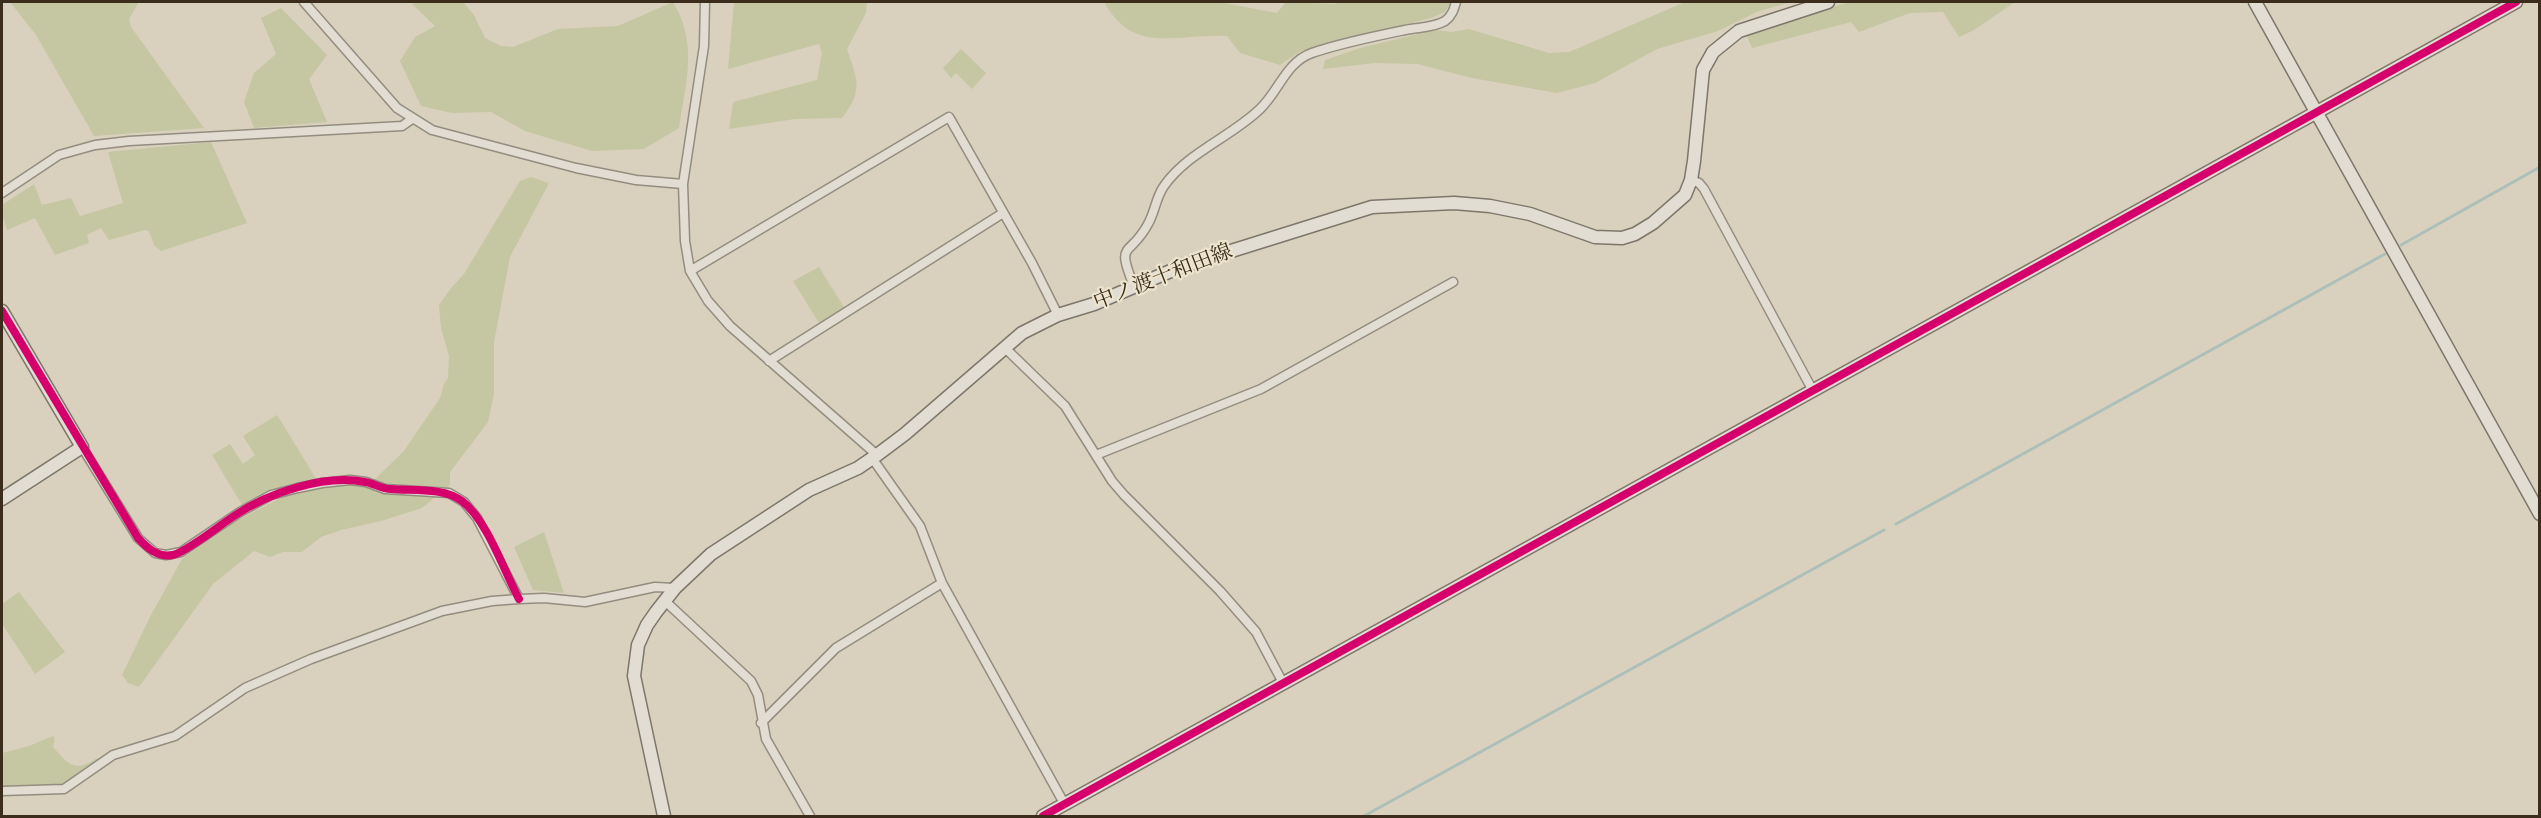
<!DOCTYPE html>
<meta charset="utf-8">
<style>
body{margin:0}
#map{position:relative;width:2541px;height:818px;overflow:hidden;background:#d9d1bd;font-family:"EB Garamond",serif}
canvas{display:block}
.frame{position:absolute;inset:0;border:3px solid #3c2c1c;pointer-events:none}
</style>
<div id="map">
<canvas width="2541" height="818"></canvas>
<div class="frame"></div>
</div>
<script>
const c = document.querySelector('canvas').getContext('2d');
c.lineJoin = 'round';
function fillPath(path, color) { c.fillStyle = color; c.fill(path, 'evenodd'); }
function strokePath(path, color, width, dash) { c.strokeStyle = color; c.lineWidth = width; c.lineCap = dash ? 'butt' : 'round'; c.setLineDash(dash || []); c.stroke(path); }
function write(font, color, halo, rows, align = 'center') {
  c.font = font + ' "EB Garamond","Noto Serif JP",serif'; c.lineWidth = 4.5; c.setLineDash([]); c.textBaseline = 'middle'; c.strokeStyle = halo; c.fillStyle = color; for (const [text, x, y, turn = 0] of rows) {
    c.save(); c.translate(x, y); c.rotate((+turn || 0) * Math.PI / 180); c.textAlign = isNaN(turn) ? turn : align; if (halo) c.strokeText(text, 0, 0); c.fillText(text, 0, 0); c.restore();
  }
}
fillPath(new Path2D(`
 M10,2h129l-10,17 2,8 73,101 -110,8 -58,-101z
 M416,2h47l11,13 11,23 16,8 12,1 45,-18 60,-3 55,-24c25,41 13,81 6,126l-35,21 -52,2 -67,-20 -34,-19 -39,1 -31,-7 -21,-45 15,-24 20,-11 -23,-22z
 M734,2h133l-1,11 -19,36c10,30 17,41 -5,69l-47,1 -66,10 4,-27 84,-22 5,-27 -3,-9 -91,25z
 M1104,2h115l58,11 9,-11 49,2 1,-2h115l-6,10 -14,6 -132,34 -19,13 -40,-12 -13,-17c-51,-3 -93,20 -123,-34z
 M1685,2h107l-33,9 -41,20 -61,18 -62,34 -38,10 -85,-15 -55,-14 -42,-1 -52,6 2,-9 35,-12 75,-18 17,2 17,-3 80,24 20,-1z
 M1849,2h166l-41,28 -15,7 -16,-25 -33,1 -51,19 -8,-10 -99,26 -6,-14z
 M281,8l46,47 -18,24 18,43 -73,6 -10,-26 10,-29 22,-19 -15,-36z
 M961,49l25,24 -14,16 -16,-16 -5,5 -8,-10z
 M211,142l36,81 -86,28 -7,-6 -5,-14 -4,-1 -36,10 -8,-12 -14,7 2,8 -34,12 -20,-37 -28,12 -5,-15v-10l32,-21 8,21 29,-7 9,18 43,-13 -15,-51z
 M531,177l18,6 -39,74 -16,85v52l-6,28 -38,50v13l-28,23 -41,13 -40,9 -20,7 -19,15h-19l-13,5 -16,-6 -41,33 -74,103 -11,-4 -6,-8 28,-58 32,-58 50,-36 58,-30 37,-7 37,-1 10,-5 30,-29 36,-53 4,-14 4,-6 1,-22 -8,-28 -2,-23 12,-17 13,-14 56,-93z
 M819,267l26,42 -26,14 -26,-42z
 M277,415l40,65 -50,11 -25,14 -30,-50 18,-11 13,20 12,-9 -12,-19z
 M544,532l20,61 -31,-3 -19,-43z
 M19,592l46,60 -30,22 -33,-50v-20z
 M53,736l2,4 -2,7c16,18 21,26 44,11l2,3 -19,15 -19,9 -59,3v-35l27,-7z`), '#c5c6a2');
strokePath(new Path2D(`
 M2401,245l139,-78
 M1896,524l489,-270
 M1364,816l520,-286`), '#acbfb8', 3);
const street = new Path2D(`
 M304,2l93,106 35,22 144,38 60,12 47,4
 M705,2l-1,44 -21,138 2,57 5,30 18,30 22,25 147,129
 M1691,180l8,3 5,6 109,202
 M2,193l57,-38 36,-10 34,-4 273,-15 10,-7
 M690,271l259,-154 83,146 26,52
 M1134,286c-19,-46 -4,-28 14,-62 7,-12 8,-27 16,-38 24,-34 67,-49 96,-77 19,-18 26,-47 52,-56 29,-10 64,-17 93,-23 14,-3 28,-2 40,-9 7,-5 9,-12 11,-19
 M1004,347l61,59 47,75 12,14 96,96 36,41 27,51
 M769,361l234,-148
 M82,447l56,91 17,15 11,2 15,-3 59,-40 31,-17 27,-7 24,-5 28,-3 16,2 19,7 64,4 15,9 13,16 42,81
 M1096,455l165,-66 192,-107
 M872,458l48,68 22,57 123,222
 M665,601l86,80 7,14 8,44 44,77
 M761,723l75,-75 106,-65
 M2,791l62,-2 49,-34 62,-19 70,-48 66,-29 131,-48 50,-10 27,-2 25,-1 41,4 70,-15 20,1`);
const secondary = new Path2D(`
 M2255,2l285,512
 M2,311l80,136 -80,52
 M664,816l-30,-140 4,-31 9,-20 9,-13 19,-24 36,-34 98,-64 49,-22 19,-13 28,-21 117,-101 36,-18 36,-11 86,-37 192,-60 82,-4 36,3 40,8 65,23 27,1 13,-4 18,-11 32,-28 6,-15 3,-19 9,-91 10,-18 26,-21 89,-29
 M1043,816l1473,-814`);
strokePath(street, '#938d80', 11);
strokePath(secondary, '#7d766a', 15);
strokePath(street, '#e2ddd3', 8);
strokePath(secondary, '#e2ddd3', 12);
strokePath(new Path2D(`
 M2,311l136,227c9,10 20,20 35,17 15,-4 47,-30 61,-39 34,-23 90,-42 131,-34 9,1 16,7 26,7 22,2 52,-2 71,12 25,19 42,70 57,98
 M1043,816l1473,-814`), '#d6006c', 8);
write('21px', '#3c2c1c', '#ede4cd', [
 ["中ノ渡十和田線",1163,277,-21]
]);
</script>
